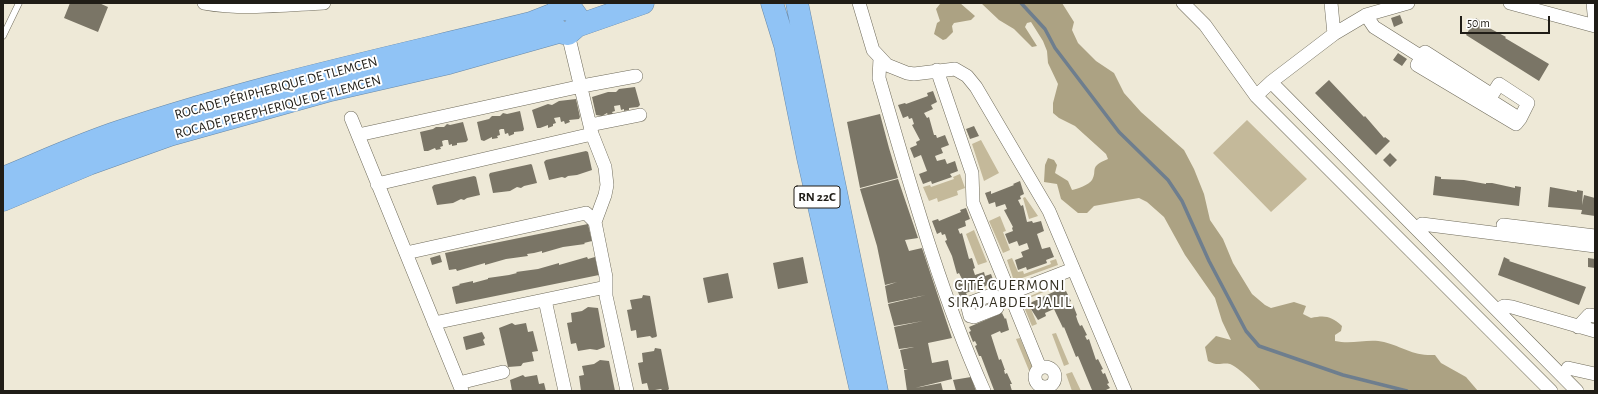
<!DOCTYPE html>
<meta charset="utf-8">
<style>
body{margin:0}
#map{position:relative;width:1598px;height:394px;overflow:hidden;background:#eee9d7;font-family:"Alegreya Sans",sans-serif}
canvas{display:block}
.frame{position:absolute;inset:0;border:4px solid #201d17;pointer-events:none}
.scale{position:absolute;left:1460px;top:16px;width:90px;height:18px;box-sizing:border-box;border:2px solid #201d17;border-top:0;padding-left:5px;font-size:12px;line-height:14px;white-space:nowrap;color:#201d17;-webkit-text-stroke:3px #fff;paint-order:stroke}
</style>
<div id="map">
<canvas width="1598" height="394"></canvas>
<div class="frame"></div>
<div class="scale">50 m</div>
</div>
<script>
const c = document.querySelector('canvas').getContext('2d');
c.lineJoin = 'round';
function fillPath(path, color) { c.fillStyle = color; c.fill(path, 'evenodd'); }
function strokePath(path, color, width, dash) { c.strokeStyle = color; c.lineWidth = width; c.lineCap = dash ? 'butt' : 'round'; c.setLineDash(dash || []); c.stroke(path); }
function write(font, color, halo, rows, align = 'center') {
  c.font = font + ' "Alegreya Sans",sans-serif'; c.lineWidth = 4; c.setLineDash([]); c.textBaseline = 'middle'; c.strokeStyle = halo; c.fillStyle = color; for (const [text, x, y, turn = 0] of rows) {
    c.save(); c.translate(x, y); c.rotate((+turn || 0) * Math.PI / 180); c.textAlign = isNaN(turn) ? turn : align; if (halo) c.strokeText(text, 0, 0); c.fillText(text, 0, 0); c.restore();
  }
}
fillPath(new Path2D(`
 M1247,120l60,59 -36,33 -58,-59z
 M981,140l18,33 -15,8 -12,-37z
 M960,174l5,14 -8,3 1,4 -20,7 -1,-4 -8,3 -6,-14 7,-2 1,2 23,-8 -1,-2z
 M1025,197l13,19 -9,3 -6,-21z
 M1000,216l6,15 -3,1 7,18 -7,3 -14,-32z
 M974,230l13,32 -9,3 -12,-31z
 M1012,258l6,14 5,-1 1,3 27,-10 -1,-3 6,-2 2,6 -44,16 -7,-21z
 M1065,281v2l-38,16 10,25 -5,2 -11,-26z
 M1056,333l13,31 -5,2 -12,-32z
 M1020,338l13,30 -3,5 -14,-34z
 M1072,372l9,19h-9l-6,-17z`), '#c4b99a');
fillPath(new Path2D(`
 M947,3h13l15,13 -4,4 -17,3 -2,3 1,6 -7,7 -3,1 -9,-6 3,-11 3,-2 -4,-12 4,-5z
 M981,3h81l12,19 -2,8 6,13 18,18 18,12 10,20 17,19 43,38 10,19 10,25 6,26 13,19 10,24 19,31 13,11 6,3 23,-6 12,4 -3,8 8,4c14,-3 20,-2 31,8l-1,5 -6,4v6c18,4 33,-3 49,1 20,5 28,14 51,13l6,8 25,14 12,14h-217c-5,-7 -23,-24 -31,-27 -9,-2 -11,3 -22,-3l-3,-14 11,-11 15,4 -9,-19 -7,-23 -30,-43 -21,-38 -17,-15 -8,-4 -12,2 -33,6 -7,7h-9l-17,-14 -4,-15 -13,-2 1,-17 3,-7 6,2 3,5 -2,8 13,8 4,9c5,-1 17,-5 20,-10 6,-10 -4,-13 16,-21l-2,-5 -31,-28 -16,-8 -6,-5v-10l5,-19 -10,-21 -1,-12 -4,-10 -12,-19 -4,1 -2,4 12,19 -5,1 -18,-18 -15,-9z`), '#aca283');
strokePath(new Path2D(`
 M1021,3l24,26 10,19 64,84 49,48 14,21 27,60 37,70 13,15 84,29 64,16`), '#6e7e8e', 3.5);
fillPath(new Path2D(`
 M70,3h29l9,4 -10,25 -34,-14z
 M1400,15l3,8 -9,4 -3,-9z
 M1476,18l5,4 -1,1 26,14 -1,1 44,26 -10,17 -73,-46z
 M1398,53l9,6 -5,7 -9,-6z
 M1329,80l35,37 1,-1 19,22 1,-1 5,4 -14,14 -61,-62z
 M635,87l5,18 -2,2 -9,1v2l-5,1v-2l-3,1 -1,-5 -6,1 1,5 -3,1 1,2 -5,1 -1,-2 -5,3 -6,-1 -4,-18 16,-5h8l3,-3z
 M933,91l4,11 -6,3 2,4 -9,4 3,5 2,-1 5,18h2l1,3 8,-3 4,10 -8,3 2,5 -8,3 2,5 8,-2 2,5 8,-3 3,10 -8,3 2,3 -20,7 -1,-3 -8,3 -4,-10 8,-3 -6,-16 -7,3 -4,-10 7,-3 -1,-3 4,-2 -8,-15 2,-1 -2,-6 -3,1 -1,-3 -5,2 -5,-13 7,-2 1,1 22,-8 -1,-3z
 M576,99l4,18 -1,2 -10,1 1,2 -5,2 -1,-3 -3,1 -1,-5 -6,1 2,5 -3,1v2l-5,2v-3l-8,3h-3l-5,-18 16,-6 4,1 7,-4z
 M520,111l4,18 -1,2 -9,1v2l-5,2 -1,-3 -3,1 -1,-5h-3l-2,1 1,5 -3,1 1,2 -6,1v-2l-8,4 -3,-1 -4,-18 12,-3 3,-3h8l3,-3 4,1z
 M880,114l9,34 -31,6 31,-6 9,30 -38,10 -13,-66z
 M463,122l5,18 -2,2 -9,1v2l-5,1v-2l-3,1 -1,-5h-3l-3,1 1,5 -3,1 1,2 -5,1 -1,-2 -7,3h-4l-4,-19 13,-3 3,-2h8l3,-3 3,1z
 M974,126l5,10 -9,3 -4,-10z
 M586,151l2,1 4,18 -15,5 -9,1 -3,2 -3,-1 -13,3 -5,-18 2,-2z
 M1390,153l7,7 -7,7 -7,-7z
 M531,164l1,1 5,18 -13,3 -3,2 -4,-1 -7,4 -17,2 -4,-18 1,-2z
 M474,176l2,1 4,18 -13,3 -3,2 -3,-1 -8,4 -16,2 -5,-18 2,-2z
 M1435,176l6,1v2l23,1 22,4v-1h6l23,5v-2l6,1 -2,19 -86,-11z
 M898,179l20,59 -13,2 4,11 13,-3 30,90 -24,5 4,20 16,-3 4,19 -37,9 26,-5 2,8h-36l-3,-21 4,-1h-4l-4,-19 14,-3 -15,2 -5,-22 29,-6 -29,5 -6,-22 38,-9 -38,8 -3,-17 12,-4 -12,3 -8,-39 -17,-57z
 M1020,181l4,13 -4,2 1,3 -3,1 3,6 2,-1 4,17 5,-1 1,2 8,-2 3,10 -7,3 5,15 8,-2 4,10 -8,3 1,3 -20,7 -1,-3 -8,3 -3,-10 8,-3 -2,-5 8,-3 -2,-6 -8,3 -2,-5 -8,3 -4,-10 8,-3 -1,-3 1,-1 -9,-17 3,-1 -2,-5 -9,3 -1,-5 -6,2 -4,-11 6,-2v3l23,-9 -1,-1z
 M1550,187l27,5v-2l6,1 -1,14 2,-10 11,3v18l-14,-2 1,-4 -34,-3z
 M966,208l4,11 -5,2 1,5 -8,3 2,5 2,-1 7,26 3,-1 3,10 -2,1 2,6 9,-3 1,4 6,-2 4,11 -6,2 -1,-2 -22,8 1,2 -7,2 -5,-13 5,-1 -1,-3 3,-1 -3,-6 -2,1 -5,-18 -7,-15 2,-1 -2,-6 -3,1 -1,-3 -4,2 -5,-13 6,-2 1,2 22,-9 -1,-2z
 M588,224l4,17 -8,2 1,1 -22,3 -21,6v-2l-8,2 -7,1 1,2 -22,3 -21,6v-2l-28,8 -1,-2 -7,1 -4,-17z
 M440,255l2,7 -10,3 -2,-7z
 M587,257l1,2 7,-2 4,18 -143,29 -4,-17 8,-2 -1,-1 14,-3v2l15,-4v-1l21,-3 8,-2 -1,-1 22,-3 21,-6v2z
 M803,257l5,26 -30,6 -5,-26z
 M1504,257l6,3 -1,1 77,26 -7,18 -81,-30z
 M1588,258l7,1v9l-7,-1z
 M728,273l5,25 -25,5 -5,-25z
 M1062,288l2,4 2,-1 5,10 -2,1 2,4 2,-1 4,10 -1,1 2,6 2,4 2,-1 5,10 -2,1 2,4 2,-1 7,21 2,-1 5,10 -2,1 2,4 2,-1 4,10 -2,1 3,4 -6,3 -12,-1 -14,-34 -2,1 -12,-30 -1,1 -9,-19 -9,4 1,3 -8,4 -7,-11 -1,-6z
 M643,295l7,1 7,40 -1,1 -4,1 -2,-2 -13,2 -1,-8 -5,1 -4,-21 5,-1 -2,-9 12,-2z
 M588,307l10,1 7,39 -8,3 -7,-1 -12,2 -2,-8 -5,1 -4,-21 5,-1 -1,-9 11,-2z
 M1002,313l3,6 1,-1 3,12 -8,3 -1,-2 -9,4 8,25 2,-1 4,11h-1l1,4 2,-1 5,11h-2l2,7 -18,-1 -13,-34h-2l-4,-10 2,-1 -2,-4 -2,1 -4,-10 2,-1 -2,-4z
 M512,323l3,2 11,-2 2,9 5,-1 5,20 -6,1 2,9 -11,2 -2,3 -13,1 -9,-39z
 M482,332l3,6 -2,2 2,5 -19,5 -3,-13z
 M655,348l6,1 8,40 -1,1 -5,1 -2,-2 -12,2 -2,-8 -5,1 -4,-21 5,-1 -1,-9 12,-2z
 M600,360l9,1 6,30h-34l-2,-15 5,-1 -2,-9 12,-2z
 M523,375l2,2 12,-2 2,9 5,-1 2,8h-34l-2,-11z
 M971,377l5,14h-20l-3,-11z`), '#7a7566');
const lane = new Path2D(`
 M3,36l16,-33`);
const street = new Path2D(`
 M204,3c39,7 81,2 120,0
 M859,3l14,47 14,15 20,8 7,1 41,-5 12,7 9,11 73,124 76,180
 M1183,3l22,22 51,71 295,295
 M1510,3l85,23
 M1593,3l2,21
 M1366,15l8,12 146,92 -4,5 -99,-59 8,-13 67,43 7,-11 29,19 -8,16
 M568,34l24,100 13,33 2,18 -2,10 -10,27 11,55v19l21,95
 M1334,34l32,-19 42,-12
 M880,58l-1,20c31,106 60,212 105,313
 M937,70l35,103 1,30 67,165
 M1271,82l306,309
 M1256,96l15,-14 63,-48 -3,-31
 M351,118l111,273
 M590,125l50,-10
 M358,135l224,-49 54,-10
 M377,184l215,-50
 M1422,224l173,22
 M1503,225l92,11
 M406,253l180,-40 9,9
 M991,295l3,1 4,9 -1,3 -23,9 -4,-1 -3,-12z
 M1003,296l70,-27
 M545,300l20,91
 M1497,310l7,-4 8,1 83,24
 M434,323l172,-36
 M1578,327l11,-12 6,1
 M1035 377a10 10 0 1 1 20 0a10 10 0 1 1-20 0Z
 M1568,368l27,6
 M459,383l44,-11`);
const highway = new Path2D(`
 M772,3l13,42 23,113 53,233
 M797,3l80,388
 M577,26l66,-23
 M3,178c39,-16 78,-34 118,-47 134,-45 273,-74 410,-108l23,-9
 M3,200l86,-36 81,-29 161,-45 118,-27 110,-31 9,2 9,-8 1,-8 -5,-7 -12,-3c-11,6 -11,17 -2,24`);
strokePath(lane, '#706c5c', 7);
strokePath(street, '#706c5c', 14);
strokePath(highway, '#6989a7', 23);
strokePath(lane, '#fff', 6);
strokePath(street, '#fff', 13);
strokePath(highway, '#90c3f5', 22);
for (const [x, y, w] of [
 [817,197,46]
]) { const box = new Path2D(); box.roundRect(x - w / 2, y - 11, w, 22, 3); c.fillStyle = '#fff'; c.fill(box); strokePath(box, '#201d17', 1); }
write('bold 13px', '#201d17', null, [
 ["RN 22C",817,197]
]);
write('14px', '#201d17', '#fff', [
 ["ROCADE PÉRIPHERIQUE DE TLEMCEN",276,88,-15],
 ["ROCADE PEREPHERIQUE DE TLEMCEN",278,107,-15]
]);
c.letterSpacing = '1px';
write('15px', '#342f22', '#fff', [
 ["CITÉ GUERMONI",1010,285],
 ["SIRAJ ABDEL JALIL",1010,302]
]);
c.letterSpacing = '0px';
</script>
